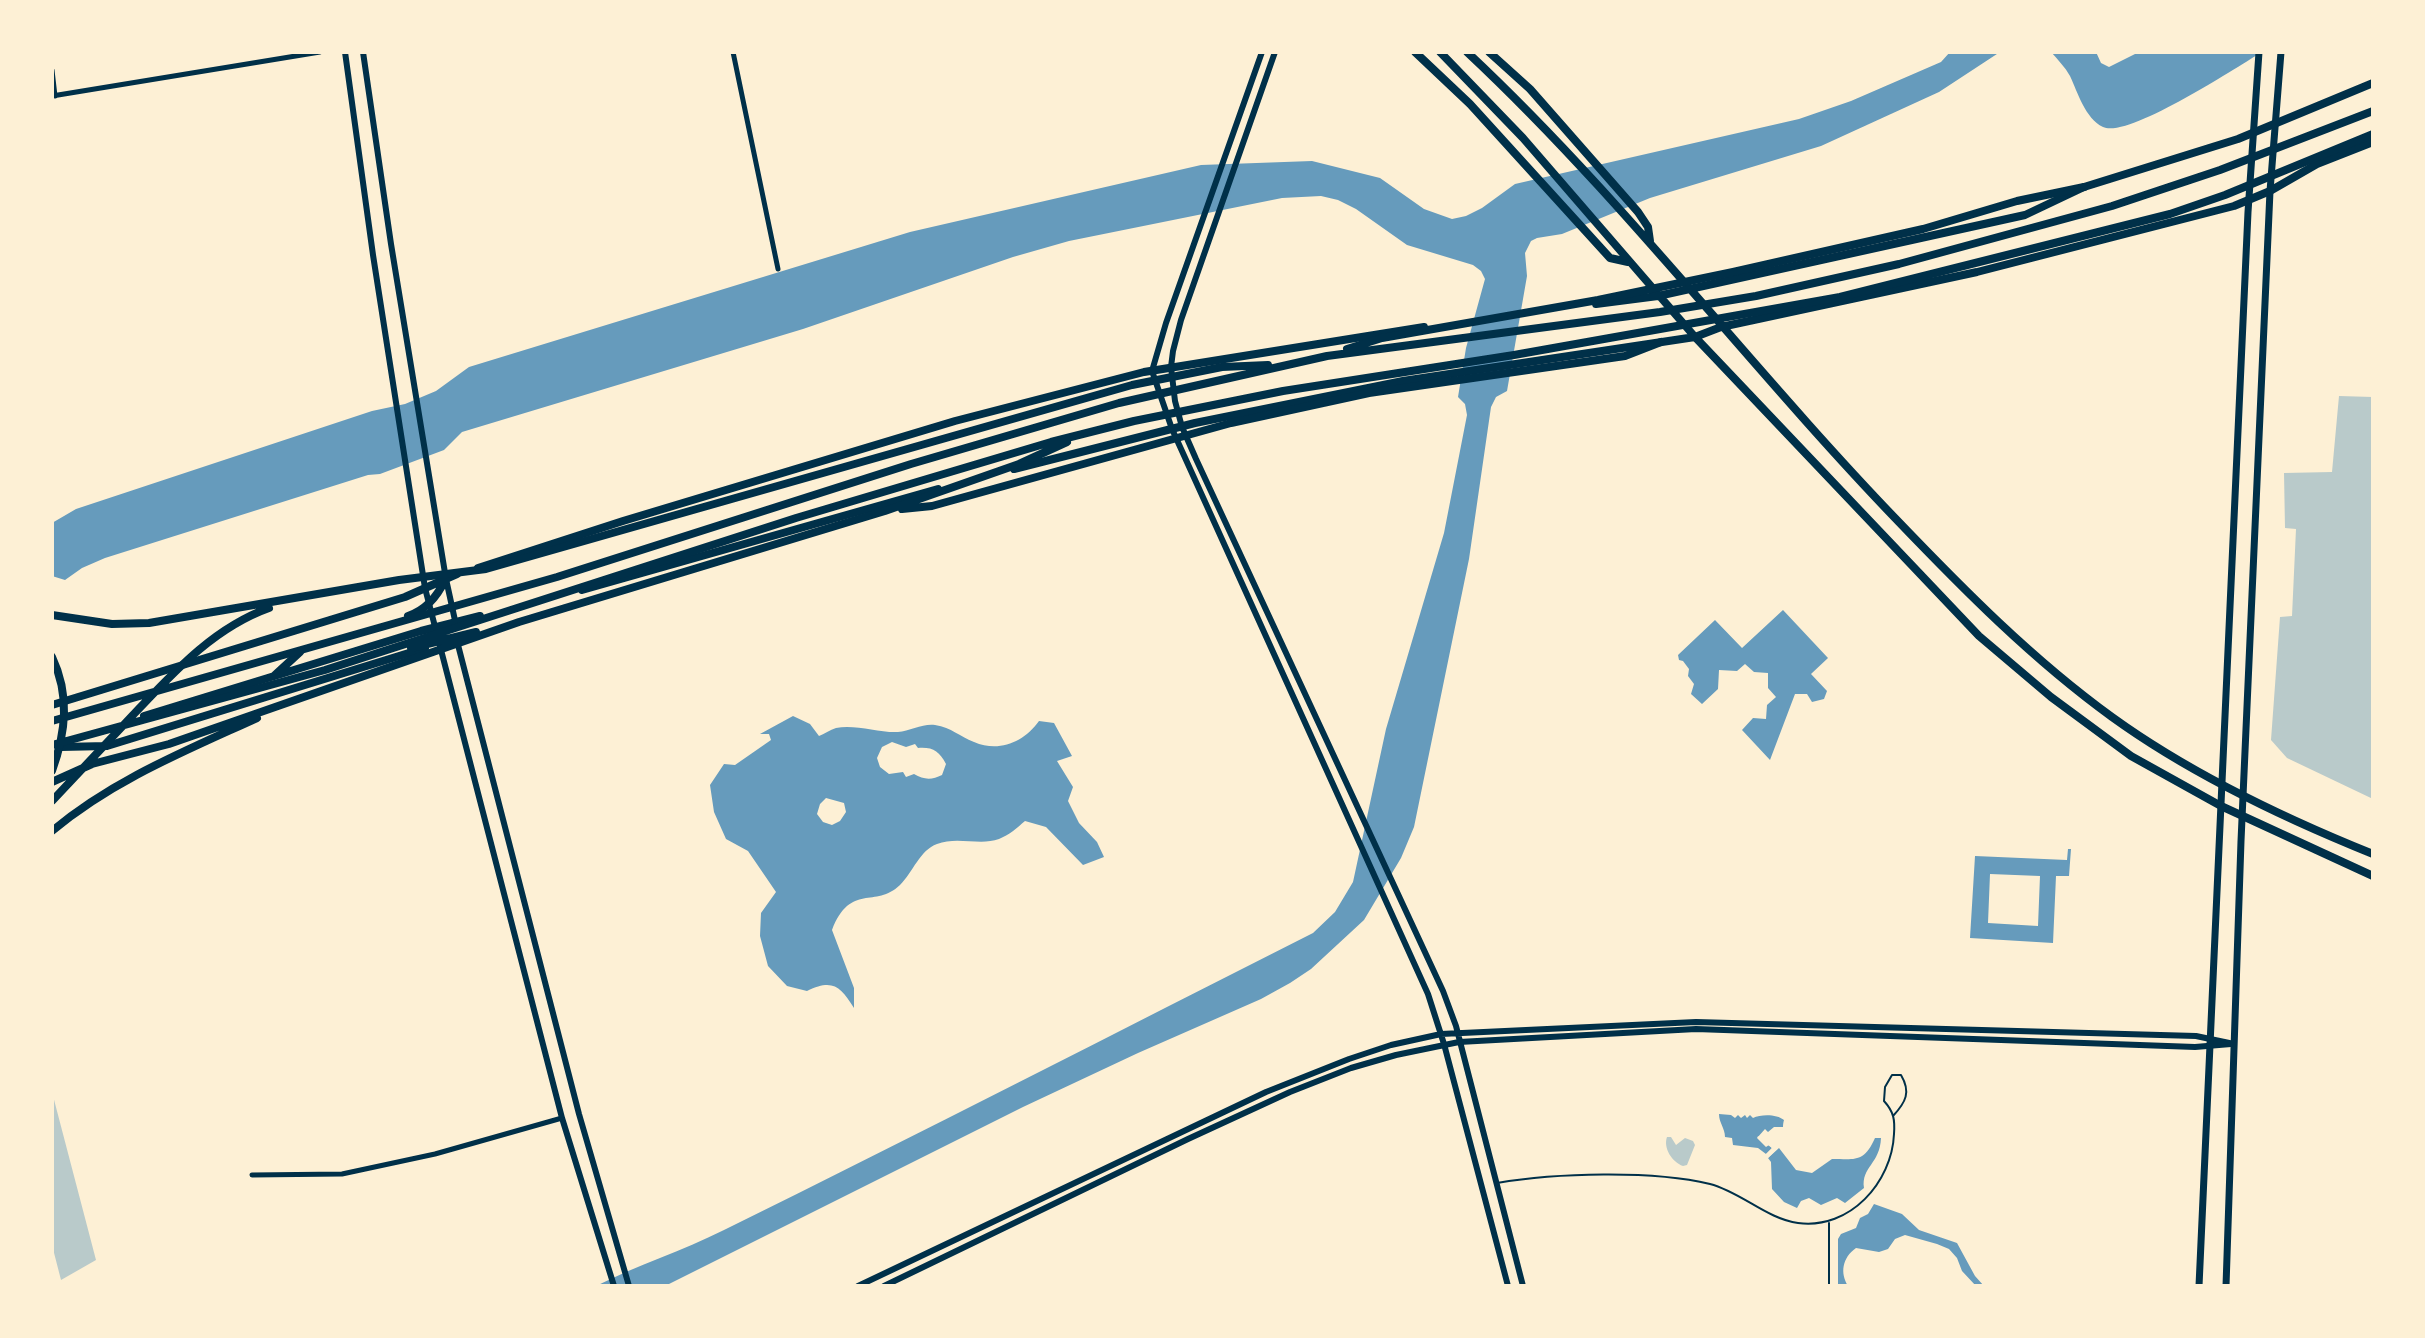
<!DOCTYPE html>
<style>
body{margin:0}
#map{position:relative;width:2425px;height:1338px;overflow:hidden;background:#fdf0d5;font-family:Helvetica,sans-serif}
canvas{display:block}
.frame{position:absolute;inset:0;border:54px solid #fdf0d5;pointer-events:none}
</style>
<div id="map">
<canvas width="2425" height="1338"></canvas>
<div class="frame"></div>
</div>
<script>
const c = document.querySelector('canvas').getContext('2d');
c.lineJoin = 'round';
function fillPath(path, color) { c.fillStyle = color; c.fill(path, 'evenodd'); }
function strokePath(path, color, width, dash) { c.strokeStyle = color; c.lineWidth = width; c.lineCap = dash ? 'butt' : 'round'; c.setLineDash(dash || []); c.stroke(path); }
fillPath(new Path2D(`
 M2339,396l34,1v402l-86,-41 -16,-18 9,-123 12,-1 4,-87 -11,-1 -1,-55 48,-1z
 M52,1092l44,168 -35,20 -9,-35z
 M1667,1137h4l5,8 9,-7 8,3 2,4 -8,20 -4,1c-11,-4 -20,-18 -16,-29z`), '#b9caca');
fillPath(new Path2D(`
 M1950,52h50l-61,40 -118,54 -171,52 -88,36 -25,4 -6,3 -6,12 2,23 -20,115 -11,6 -5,10 -22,152 -55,268 -13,31 -37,62 -53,49 -21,14 -29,16 -123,54 -115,54 -358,179h-69c42,-21 86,-35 128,-56 197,-97 393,-198 589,-297l22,-21 18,-30 33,-153 58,-196 23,-118 -2,-11 -7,-7 8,-49 19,-69 -4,-8 -8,-6 -66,-20 -51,-36 -18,-9 -17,-4 -39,2 -213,43 -56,16 -210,72 -341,103 -18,18 -64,24 -12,1 -263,83 -23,10 -17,12 -13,-4v-53l24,-14 296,-98 33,-7 31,-13 33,-24 441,-135 291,-67 111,-4 68,17 44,31 28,10 14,-3 16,-8 33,-24 284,-65 52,-18 90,-39z
 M2051,52h45l5,11 8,4 30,-15h123c-25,15 -134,87 -159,75 -18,-9 -25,-34 -33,-51 -5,-9 -12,-16 -19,-24z
 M1783,610l45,48 -17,16 16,17 -3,8 -12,3 -5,-8h-12l-25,66 -28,-30 11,-12 13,1 1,-14 9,-8 -8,-9v-15l-14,-1 -9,-8 -8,7 -18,-1 -1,19 -16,15 -11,-10 3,-10 -6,-8 1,-7 -6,-8 -4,-1 -1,-5 37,-35 27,28z
 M793,716l17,8 9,12c5,-2 11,-6 17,-8 19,-4 43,5 62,4 12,-1 26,-9 37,-7 17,3 24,11 39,17 25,11 50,0 65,-21l15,2 18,33 -15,5 16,26 -5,14 11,22 18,19 7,15 -21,8 -37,-38 -21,-6c-8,7 -16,14 -26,18 -19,7 -42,-3 -62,5 -17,6 -24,28 -37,41 -25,24 -49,-3 -68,45l22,58v20c-13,-21 -21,-30 -47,-17l-20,-5 -19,-20 -8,-30 1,-23 15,-21 -28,-41 -22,-12 -12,-27 -4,-27 14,-21 11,1 36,-25 -2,-6h-9zM892,742l14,5 9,-3 3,4c15,-1 21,3 28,16l-4,11c-10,5 -18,5 -28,-1l-8,3 -3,-5 -14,2 -9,-7 -3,-9 5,-11zM826,798l18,5 2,9 -6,9 -8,4 -9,-3 -6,-8 3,-10z
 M2068,849h3l-2,27h-13l-3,67 -83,-5 5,-82 92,4zM1990,874l50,2 -2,50 -50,-3z
 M1719,1114l12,1 4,3 3,-3 3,3 4,-3 2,3 3,-3 3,3c8,-4 24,-4 31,2l-1,7 -26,10 15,11 -6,6 -8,-6 -25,-3 -1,-7 -7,-1c0,-9 -6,-14 -6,-23z
 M1875,1138h6c-1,26 -20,29 -17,50l-19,15 -8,-5 -16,7 -12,-7 -8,3 -4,7 -13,-6 -12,-13 -1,-27 -3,-4 11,-10 17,22 16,3 20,-14c23,0 32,4 43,-21z
 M1874,1204l28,10 17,16 38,13 18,33 9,10h-8l-14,-15 -5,-13 -8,-9 -12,-5 -32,-9 -10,4 -7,10 -9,3 -23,-4c-14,10 -16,25 -8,38h-10v-47l3,-5 15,-6 4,-10 8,-4z`), '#669bbc');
fillPath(new Path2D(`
 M1784,1120h4l-2,20 -19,19 -2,-4 7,-7 -3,-3 -3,2 -9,-9 8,-9 3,3 6,-5h9z`), '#fdf0d5');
strokePath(new Path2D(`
 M1497,1183c58,-10 155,-13 213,1 31,8 57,35 88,39 52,7 94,-41 96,-89 1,-14 0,-22 -10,-33l1,-14 7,-12h9c10,17 5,27 -8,41
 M1829,1286v-63`), '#003049', 2);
strokePath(new Path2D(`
 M733,52l45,217
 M52,70l3,26
 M52,96l268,-44
 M252,1175l90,-1 93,-20 127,-36`), '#003049', 5);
strokePath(new Path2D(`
 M345,52l28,203 52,333 137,530 52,168
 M363,52l28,192 55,335 10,46
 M1262,52l-96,271 -14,48 20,58 256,565 16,50 64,242
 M1275,52l-94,268 -8,31 -2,16 4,34 7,26 14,32 247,532 13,35 67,260
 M457,641l122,473 50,172
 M858,1286l408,-194 83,-33 42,-14 50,-11 255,-12 500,14 38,8
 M884,1286l304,-147 102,-47 61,-24 45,-13 63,-13 237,-13 499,18 36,-3`), '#003049', 6);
strokePath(new Path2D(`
 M2199,1286l49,-1074 11,-160
 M2226,1286l15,-445 29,-650 11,-139`), '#003049', 7);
strokePath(new Path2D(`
 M1415,52l55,52 140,154 18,4
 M1440,52l83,86 172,199 284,299 72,61 80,59 90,50 152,70
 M1467,52c154,144 282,314 428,466 68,71 137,141 217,199 76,55 174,102 261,137
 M1489,52l41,37 108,123 10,15 2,14
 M1596,304l62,-8 367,-81 59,-28 154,-48 135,-56
 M1014,469l181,-46 208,-42 292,-44 26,-10 256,-55 257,-66 36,-15 47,-27 56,-22
 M478,568l145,-47 332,-100 189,-49 280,-45
 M582,590l356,-101
 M408,616c18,-6 29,-19 37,-36
 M275,675l25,-23
 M52,705l353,-108 52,-23
 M144,716l277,-85 59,-15
 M61,747l46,-1 318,-98`), '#003049', 8);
strokePath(new Path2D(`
 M1347,349l35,-11 216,-38 135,-28 190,-43 94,-28 67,-14
 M902,509l30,-3 299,-83 138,-30 256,-37 36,-14
 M52,615l60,9 37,-1 250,-43 87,-11 646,-184 90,-18 46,-2
 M411,648l65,-16
 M52,657c18,38 14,75 0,114
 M52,721l505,-144 354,-113 208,-61 208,-47 333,-44 96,-16 143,-32 213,-58 108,-36 153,-59
 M52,745l273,-75 471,-152 255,-76 83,-21 149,-30 231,-36 326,-58 330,-83 55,-19 148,-61
 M52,782l40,-18 77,-20 350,-122 366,-111 134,-47 48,-22
 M52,801c27,-29 54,-57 81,-86 40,-42 80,-87 136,-107
 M52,831c61,-51 133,-80 205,-113`), '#003049', 8);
</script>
